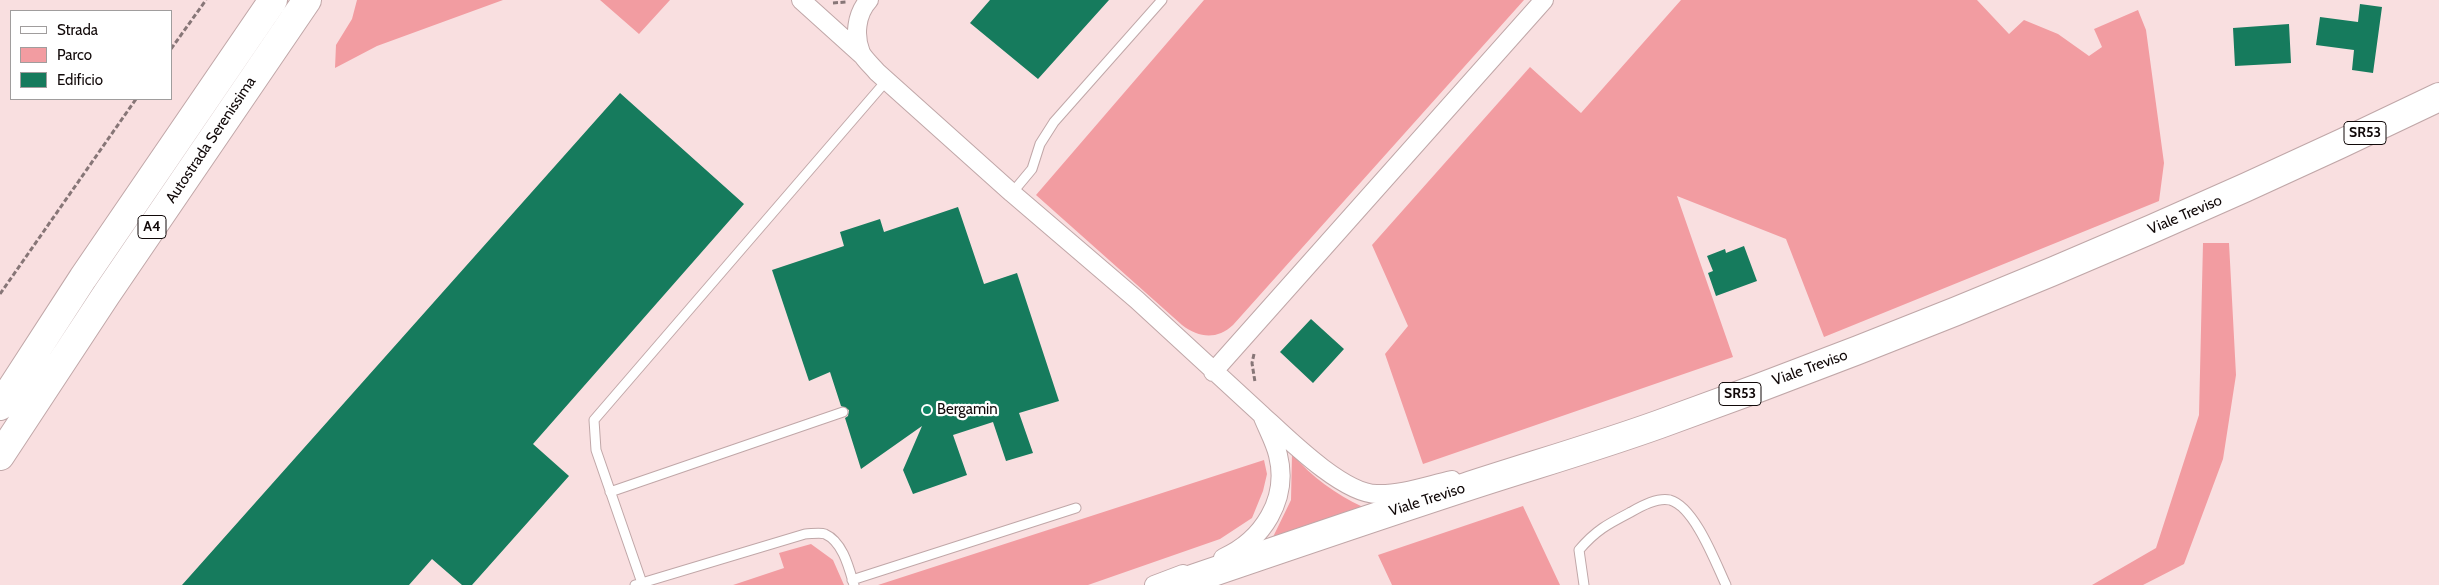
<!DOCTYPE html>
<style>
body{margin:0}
#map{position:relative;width:2439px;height:585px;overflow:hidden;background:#f9dfe0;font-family:Cabin,sans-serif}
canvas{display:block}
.legend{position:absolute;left:10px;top:10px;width:162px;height:90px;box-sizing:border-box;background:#fff;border:1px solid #a09d9d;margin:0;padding:6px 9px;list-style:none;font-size:15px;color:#110909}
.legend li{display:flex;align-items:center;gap:10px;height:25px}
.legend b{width:25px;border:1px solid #a09d9d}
</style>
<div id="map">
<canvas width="2439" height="585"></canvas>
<ul class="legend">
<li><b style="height:6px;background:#fff"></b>Strada</li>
<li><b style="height:14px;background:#f29ca1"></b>Parco</li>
<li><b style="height:14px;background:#167b5d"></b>Edificio</li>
</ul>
</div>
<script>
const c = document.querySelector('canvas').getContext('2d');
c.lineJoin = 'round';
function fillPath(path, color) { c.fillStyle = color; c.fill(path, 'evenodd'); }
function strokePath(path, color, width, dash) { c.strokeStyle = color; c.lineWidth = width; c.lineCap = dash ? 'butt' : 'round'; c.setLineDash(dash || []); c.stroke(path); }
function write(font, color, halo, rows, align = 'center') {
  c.font = font + ' Cabin,sans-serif'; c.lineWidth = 4.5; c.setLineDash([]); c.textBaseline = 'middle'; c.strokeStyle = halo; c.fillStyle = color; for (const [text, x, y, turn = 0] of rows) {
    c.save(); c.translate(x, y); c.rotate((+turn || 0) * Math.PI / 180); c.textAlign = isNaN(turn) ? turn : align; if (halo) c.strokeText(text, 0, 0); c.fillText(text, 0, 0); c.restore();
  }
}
fillPath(new Path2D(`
 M357,0h146l-126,46 -42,22 1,-23 16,-26z
 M600,0h70l-31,34z
 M1204,0h320l-291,325c-16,15 -34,13 -51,0l-146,-130z
 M1681,0h296l32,34 15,-14 34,14 31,22 13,-9 -8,-18 44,-19 8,20 18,133 -5,38 -335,136 -38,-98 -109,-43 56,161 -310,107 -38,-110 23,-28 -36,-81 158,-178 51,46z
 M2203,243h26l7,132 -13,84 -39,105 -41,21h-51l64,-37 43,-133z
 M1292,454c20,23 43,40 71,53l-90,30 18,-37z
 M1264,460l3,14 -4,17 -11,27 -32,21 -132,46h-210z
 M1523,506l37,79h-168l-14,-30z
 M811,544l22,16 11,25h-111l51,-17 -5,-15z`), '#f29ca1');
fillPath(new Path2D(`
 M990,0h119l-71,79 -68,-56z
 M2360,4l22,3 -9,66 -21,-3 2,-20 -38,-5 4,-28 38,5z
 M2289,24l2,39 -56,3 -2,-38z
 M620,93l124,111 -211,240 36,32 -97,109h-10l-30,-26 -23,26h-227z
 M958,207l26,77 33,-11 42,128 -40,12 14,40 -27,8 -13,-39 -40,13 14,40 -54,19 -10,-24 19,-44 -61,43 -16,-51 3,-2 1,-6 -8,-4 -11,-34 -21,9 -37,-111 72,-24 -4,-14 40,-13 4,13z
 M1744,246l13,35 -41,15 -8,-23 5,-2 -6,-15 18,-7 1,4z
 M1311,319l33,30 -31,34 -33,-31z`), '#167b5d');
const lane = new Path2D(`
 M1012,193l20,-24 8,-25 14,-22 108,-122
 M610,492l233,-80
 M852,580l224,-72
 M642,583l-46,-133 -2,-30 293,-340
 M635,585l170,-51c6,0 15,-2 20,0 18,8 24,34 29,51
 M1584,585l-5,-35c17,-20 29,-26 52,-38 10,-6 26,-15 39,-12 25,7 46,64 56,85`);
const street = new Path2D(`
 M801,0l61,55
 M869,0c-13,14 -15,36 -8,53 4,7 11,13 16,19l135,121 125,107 125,115
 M1213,372l331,-372
 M1223,558c40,-18 66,-59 55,-103 -3,-13 -11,-27 -16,-40 25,23 81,79 115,79 24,1 52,-9 75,-14
 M1154,585l29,-11`);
const primary = new Path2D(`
 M1175,585c97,-33 193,-66 291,-98 64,-21 130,-40 194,-63 265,-95 525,-204 779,-327`);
const highway = new Path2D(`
 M0,406l83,-128 190,-278
 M0,456l106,-161 201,-295`);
strokePath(lane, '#c0a7a8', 11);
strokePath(street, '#c0a7a8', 20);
strokePath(primary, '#c0a7a8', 30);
strokePath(highway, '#c0a7a8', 30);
strokePath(new Path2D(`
 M833,3l13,-1
 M171,49l35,-49
 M0,294l136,-195
 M1254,354l-2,9 3,19`), '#877677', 3, [5, 2.5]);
strokePath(lane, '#fff', 9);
strokePath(street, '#fff', 18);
strokePath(primary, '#fff', 28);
strokePath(highway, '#fff', 28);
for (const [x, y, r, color] of [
 [927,410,5,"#0d8464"]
]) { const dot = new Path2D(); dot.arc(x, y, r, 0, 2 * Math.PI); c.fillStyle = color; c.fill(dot); strokePath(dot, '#fff', 2); }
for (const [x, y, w] of [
 [2365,133,42],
 [152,227,28],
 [1740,394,42]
]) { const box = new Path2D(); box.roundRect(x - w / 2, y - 11.5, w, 23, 4); c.fillStyle = '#fff'; c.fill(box); strokePath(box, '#110909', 1); }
write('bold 14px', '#110909', null, [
 ["SR53",2365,133],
 ["A4",152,227],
 ["SR53",1740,394]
]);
write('15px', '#110909', '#fff', [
 ["Autostrada Serenissima",211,140,-56],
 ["Viale Treviso",2185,215,-23],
 ["Viale Treviso",1810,368,-20],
 ["Viale Treviso",1427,500,-18]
]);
write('15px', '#110909', '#fff', [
 ["Bergamin",937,410]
], 'left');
</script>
